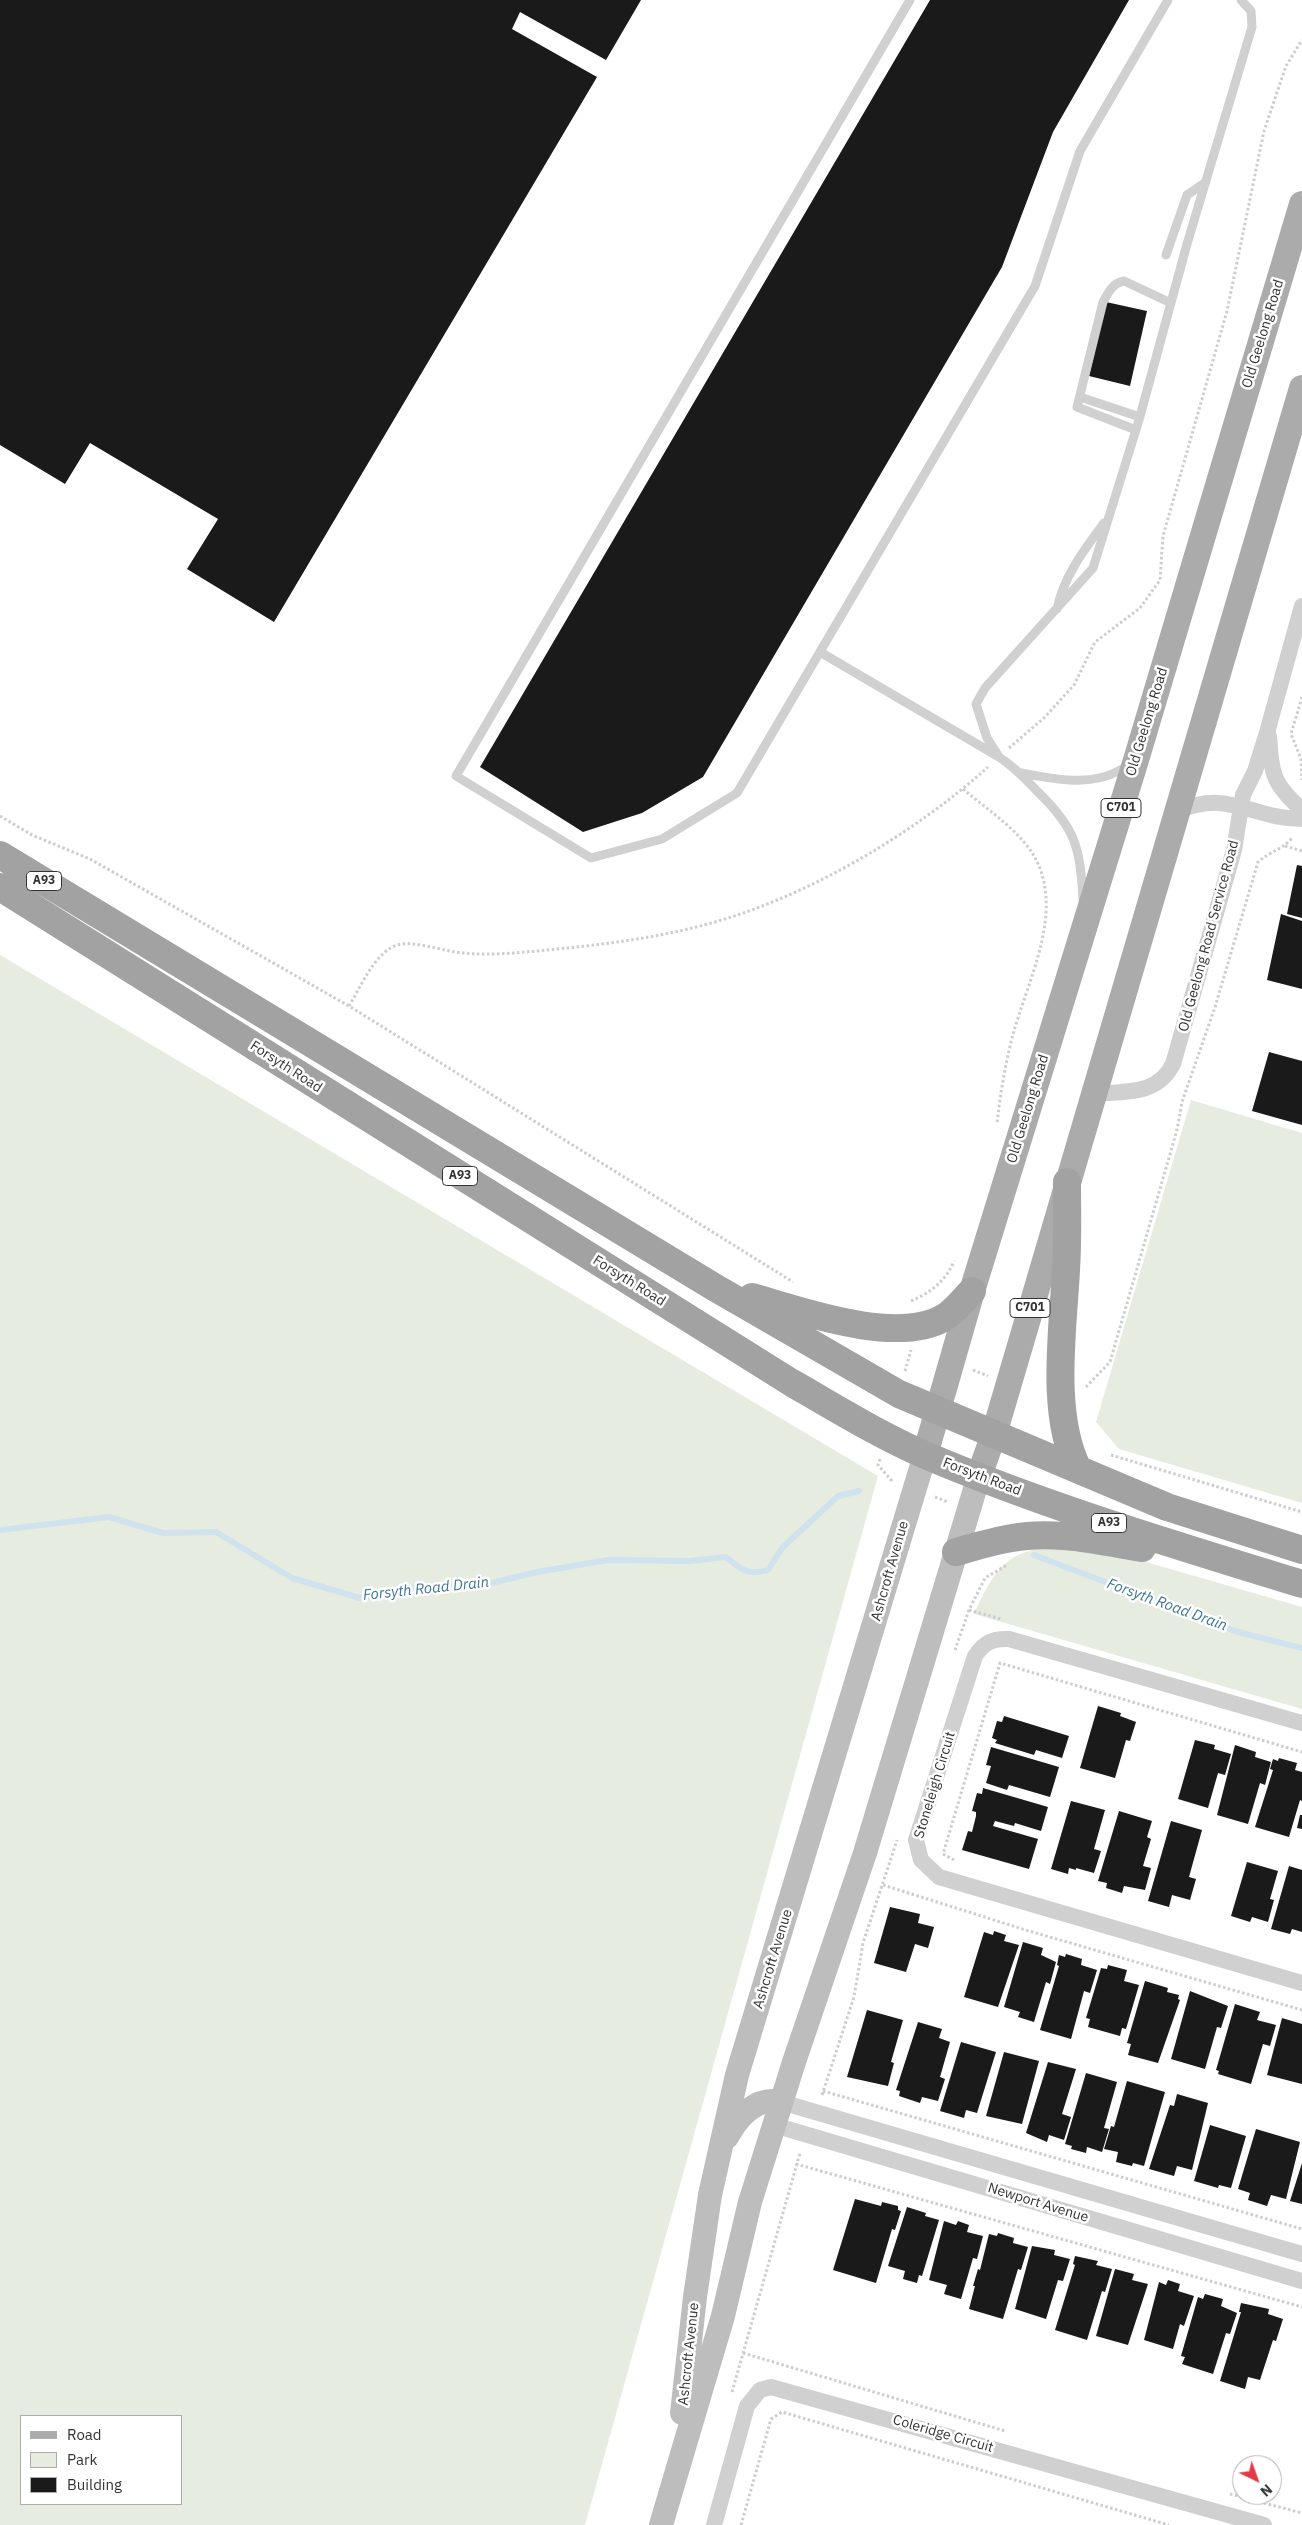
<!DOCTYPE html>
<style>
body{margin:0}
#map{position:relative;width:1302px;height:2525px;overflow:hidden;background:#fff;font-family:"IBM Plex Sans",sans-serif}
canvas{display:block}
.legend{position:absolute;left:20px;top:2415px;width:162px;height:90px;box-sizing:border-box;background:#fff;border:1px solid #adadad;margin:0;padding:6px 9px;list-style:none;font-size:15px;color:#333}
.legend li{display:flex;align-items:center;gap:10px;height:25px}
.legend b{width:25px;border:1px solid #adadad}
.north{position:absolute;left:1232px;top:2455px;width:50px;height:50px;box-sizing:border-box;background:#fff;border:1px solid #adadad;border-radius:50%;rotate:138deg;font-size:14px;font-weight:700;line-height:20px;text-align:center;color:#333}
.north::after{content:'';display:block;margin:auto;width:18px;height:22px;background:#e63946;clip-path:polygon(50% 0,100% 100%,50% 72%,0 100%)}
</style>
<div id="map">
<canvas width="1302" height="2525"></canvas>
<ul class="legend">
<li><b style="height:6px;background:#ababab"></b>Road</li>
<li><b style="height:14px;background:#e6ecdf"></b>Park</li>
<li><b style="height:14px;background:#1a1a1a"></b>Building</li>
</ul>
<div class="north">N</div>
</div>
<script>
const c = document.querySelector('canvas').getContext('2d');
c.lineJoin = 'round';
function fillPath(path, color) { c.fillStyle = color; c.fill(path, 'evenodd'); }
function strokePath(path, color, width, dash) { c.strokeStyle = color; c.lineWidth = width; c.lineCap = dash ? 'butt' : 'round'; c.setLineDash(dash || []); c.stroke(path); }
function write(font, color, halo, rows, align = 'center') {
  c.font = font + ' "IBM Plex Sans",sans-serif'; c.lineWidth = 5; c.setLineDash([]); c.textBaseline = 'middle'; c.strokeStyle = halo; c.fillStyle = color; for (const [text, x, y, turn = 0] of rows) {
    c.save(); c.translate(x, y); c.rotate((+turn || 0) * Math.PI / 180); c.textAlign = isNaN(turn) ? turn : align; if (halo) c.strokeText(text, 0, 0); c.fillText(text, 0, 0); c.restore();
  }
}
fillPath(new Path2D(`
 M0,955l878,521 -293,1049h-585zM181,2416v88h-160v-88z
 M1191,1100l111,33v370l-183,-54 -23,-27z
 M1080,1543l222,64v102l-328,-95c29,-63 40,-63 106,-71z`), '#e6ecdf');
strokePath(new Path2D(`
 M0,1530l109,-13 54,16 53,-1 76,46 68,20 61,-11h54l62,-15 71,-12 82,1 36,-4c15,13 22,19 42,13l14,-22 56,-52 21,-5
 M1034,1555l204,77 64,16`), '#cfe2ee', 6);
fillPath(new Path2D(`
 M0,0h641l-35,60 -86,-48 -8,17 85,48 -323,545 -87,-53 31,-50 -128,-76 -25,41 -65,-39z
 M930,0h199l-76,132 -51,135 -299,510 -61,36 -59,19 -103,-65z
 M1106,302l41,9 -17,75 -41,-10z
 M1297,865l5,1v52l-15,-4z
 M1281,914l21,7v68l-35,-9z
 M1269,1052l33,9v64l-50,-14z
 M1098,1706l23,7 -1,3 16,6 -6,19 -4,-1 -11,38 -35,-10z
 M1004,1716l65,20 -7,22 -26,-8 -2,5 -39,-12 2,-3 -5,-2 5,-17 5,1z
 M1195,1740l20,5 -1,4 17,5 -6,21 -7,-2 -10,35 -30,-9z
 M1235,1745l21,7 -1,5 16,5 -6,23 -5,-2 -12,41 -31,-9z
 M991,1747l68,20 -9,30 -41,-12 -2,5 -21,-7 5,-17 -5,-1z
 M1279,1758l18,5 -2,7 7,2v29l-2,-1 -11,37 -34,-10 18,-57 -3,-1 3,-10 5,2z
 M983,1788l65,19 -7,24 -26,-8 -1,3 -19,-5 -2,5 45,13 -9,30 -67,-19 6,-19 4,1 4,-16v-4l-4,-1 5,-18 5,1z
 M1071,1801l34,9 -11,39 7,2 -7,22 -18,-5v2l-7,-2 -1,6 -17,-5z
 M1119,1811l33,10 -5,16 4,2 -8,27 8,2 -6,22 -21,-4 -2,7 -16,-5 1,-5 -9,-2z
 M1300,1815h2v14l-5,-1z
 M1171,1821l31,9 -13,47 7,2 -6,21 -18,-5 -3,12 -21,-6z
 M1247,1862l31,9 -8,28 4,1 -6,22 -16,-5 -2,5 -19,-6z
 M1289,1866l13,4v62l-10,-3 -2,5 -19,-5z
 M890,1907l30,7 -2,9 16,4 -6,21 -13,-4 -9,28 -32,-9z
 M994,1931l12,4 -2,6 15,4 -21,62 -34,-10 20,-65 9,3z
 M1023,1942l20,6 -2,7 15,7 -6,22 -4,-2 -12,40 -16,-5 2,-5 -16,-5z
 M1066,1954l16,5 -1,6 16,5 -7,23 -6,-2 -13,48 -31,-9 19,-64 -2,-1 2,-10 6,2z
 M1108,1965l19,5 -3,11 15,4 -13,44 -4,-1 -2,8 -32,-9 2,-8 -4,-1 15,-50 6,1z
 M1145,1981l23,7 -1,4 12,3 -1,4 2,1 -22,63 -30,-8 3,-11 -4,-1z
 M1190,1991l38,15 -7,22 -4,-1 -12,42 -34,-10z
 M1235,2004l25,8 -3,8 19,5 -6,21 -7,-2 -12,40 -33,-10 1,-3 -3,-1z
 M867,2010l36,10 -12,42 3,1 -6,23 -41,-9z
 M1282,2018l20,6v60l-35,-9z
 M918,2022l24,7 -3,9 11,4 -10,35 5,2 -7,22 -16,-4 -2,6 -21,-7 1,-5 -4,-1z
 M961,2042l35,10 -19,61 -11,-3 -2,8 -24,-7z
 M1004,2052l35,9 -17,63 -36,-8z
 M1048,2062l28,7 -14,45 9,3 -7,23 -15,-5 -2,7 -21,-9z
 M1086,2073l31,9 -13,46 5,1 -7,23 -15,-5 -1,6 -15,-4 1,-3 -7,-2z
 M1127,2081l38,11 -21,74 -11,-3 -1,3 -16,-4 2,-10 -14,-3 7,-23 3,1z
 M1177,2094l31,9 -16,67 -15,-4 -3,10 -25,-7 21,-64 4,1z
 M1210,2125l36,11 -15,52 -12,-3 -1,3 -24,-7z
 M1256,2129l44,13 -14,57 -15,-4 -4,11 -19,-6 2,-7 -12,-4z
 M1302,2163v41l-12,-3z
 M855,2199l26,7 1,-4 16,4v4l3,1 -6,19 -3,-1 -16,54 -43,-13z
 M907,2207l19,6 -1,3 14,4 -17,56 -3,-1 -2,8 -14,-4 2,-8 -17,-5z
 M944,2221l12,4 2,-4 11,4 -2,7 16,4 -6,23 -4,-1 -12,41 -17,-5 3,-9 -18,-5z
 M998,2233l16,5 -1,5 15,4 -7,23 -3,-1 -15,50 -34,-10 6,-23h-2l5,-17 2,1 9,-36 8,2z
 M1032,2246l23,4 -1,5 16,4 -7,22 -5,-1 -12,39 -31,-10z
 M1075,2256l23,5 -2,4 16,4 -7,23 -3,-1 -15,49 -32,-10 20,-65 -2,-1z
 M1115,2269l19,5 -2,6 16,4 -20,61 -32,-9z
 M1168,2280l12,4 -2,7 16,5 -10,30 -4,-2 -7,25 -29,-9 15,-58 7,3z
 M1205,2294l18,5 -2,7 16,7 -7,21 -4,-1 -13,41 -31,-10 3,-7 -4,-1 17,-59 5,2z
 M1241,2303l28,6 -1,5 15,5 -7,22 -3,-1 -13,40 -12,-3 -3,12 -25,-8 21,-69h-2z`), '#1a1a1a');
strokePath(new Path2D(`
 M1302,697l-11,37 10,25 1,21
 M1009,748l35,-30 30,-33 21,-43 45,-34 20,-28 3,-44 64,-225 37,-180 22,-65 16,-26
 M963,789c20,17 44,33 61,53 49,57 4,135 -12,196 -7,28 -12,57 -15,86
 M0,816l32,19 58,24 259,147 444,276
 M1285,846l17,5
 M349,1006c12,-19 25,-53 48,-61 18,-5 48,7 67,8 20,2 41,1 61,-1 57,-5 115,-11 171,-25 103,-25 214,-90 292,-160
 M911,1301c19,-8 35,-20 43,-40
 M973,1370l15,6
 M905,1371l6,-21
 M1086,1387l24,-25 67,-232 5,-28 33,-95 43,-145c11,-10 25,-13 34,-24
 M1111,1455l191,57
 M880,1459l-2,6 14,16
 M935,1497l13,5
 M969,1610l32,9
 M955,1650l14,-40 16,-32 22,-13
 M954,1860l-11,-6 57,-191 302,89
 M883,1885l146,46 273,79
 M823,2091l479,138
 M822,2095l32,-98 9,-54 34,-103
 M796,2164l506,143
 M743,2353l262,78
 M732,2392l68,-239
 M1230,2494l72,19
 M741,2525l30,-106 11,-7 387,113`), '#cdcdcd', 3, [2.5, 2.5]);
strokePath(new Path2D(`
 M910,0l-454,776 135,82 71,-19 75,-46 298,-507 45,-135 88,-151
 M1166,255l21,-60 19,-13
 M1080,397l60,20
 M1136,430l-59,-23 26,-105c6,-10 9,-19 21,-21l47,22
 M1057,609c7,-33 27,-59 47,-86
 M820,652l179,105c18,12 25,21 40,36 37,36 41,55 44,106
 M999,757l-12,-19 -11,-34 9,-16 108,-120 46,-148 48,-176 65,-217 -1,-16 -10,-11
 M1022,773c36,7 75,15 106,-8`), '#d0d0d0', 9);
strokePath(new Path2D(`
 M1269,736c3,39 3,47 33,74
 M1177,811c13,-5 27,-9 41,-8 29,2 51,16 84,16
 M1093,1094c32,-3 64,2 80,-30l61,-214 9,-55 12,-24 13,-42 34,-123
 M1302,1723l-293,-84c-17,-1 -25,4 -34,17l-59,184 5,20 18,17 363,106
 M781,2102l521,152
 M774,2125l528,156
 M714,2525l33,-119 13,-16 11,-3 493,138`), '#d0d0d0', 16);
strokePath(new Path2D(`
 M727,2137c11,-20 29,-41 54,-35
 M682,2413l13,-116 15,-102 27,-120 188,-620
 M661,2525l62,-209 27,-114 44,-140 71,-209 114,-377`), '#bdbdbd', 24);
strokePath(new Path2D(`
 M925,1455l47,-164 164,-531 166,-556
 M979,1476l15,-42 308,-1046`), '#ababab', 26);
strokePath(new Path2D(`
 M0,855l714,432 185,107 268,113 135,43
 M0,887l792,496c44,25 87,52 133,72 122,52 251,90 377,129
 M1067,1182c0,29 1,58 -1,88 -3,60 -16,144 12,199
 M752,1297c49,14 146,49 193,20 10,-6 19,-18 27,-26
 M956,1552c18,-5 37,-11 56,-14 42,-8 88,3 130,10`), '#a2a2a2', 28);
for (const [x, y, w] of [
 [1121,808,40],
 [44,881,35],
 [460,1176,35],
 [1030,1308,40],
 [1109,1523,35]
]) { const box = new Path2D(); box.roundRect(x - w / 2, y - 9.5, w, 19, 4); c.fillStyle = '#fff'; c.fill(box); strokePath(box, '#333', 1); }
write('bold 12px', '#333', null, [
 ["C701",1121,808],
 ["A93",44,881],
 ["A93",460,1176],
 ["C701",1030,1308],
 ["A93",1109,1523]
]);
write('14px', '#333', '#fff', [
 ["Old Geelong Road",1263,334,-73],
 ["Old Geelong Road",1147,722,-73],
 ["Old Geelong Road Service Road",1209,936,-75],
 ["Forsyth Road",286,1067,33],
 ["Old Geelong Road",1028,1109,-73],
 ["Forsyth Road",629,1281,32],
 ["Forsyth Road",982,1477,21],
 ["Ashcroft Avenue",890,1571,-74],
 ["Stoneleigh Circuit",935,1785,-73],
 ["Ashcroft Avenue",773,1959,-73],
 ["Newport Avenue",1038,2203,17],
 ["Ashcroft Avenue",689,2354,-84],
 ["Coleridge Circuit",943,2434,16]
]);
write('italic 15px', '#3f7597', '#fff', [
 ["Forsyth Road Drain",426,1589,-6],
 ["Forsyth Road Drain",1167,1605,20]
]);
</script>
